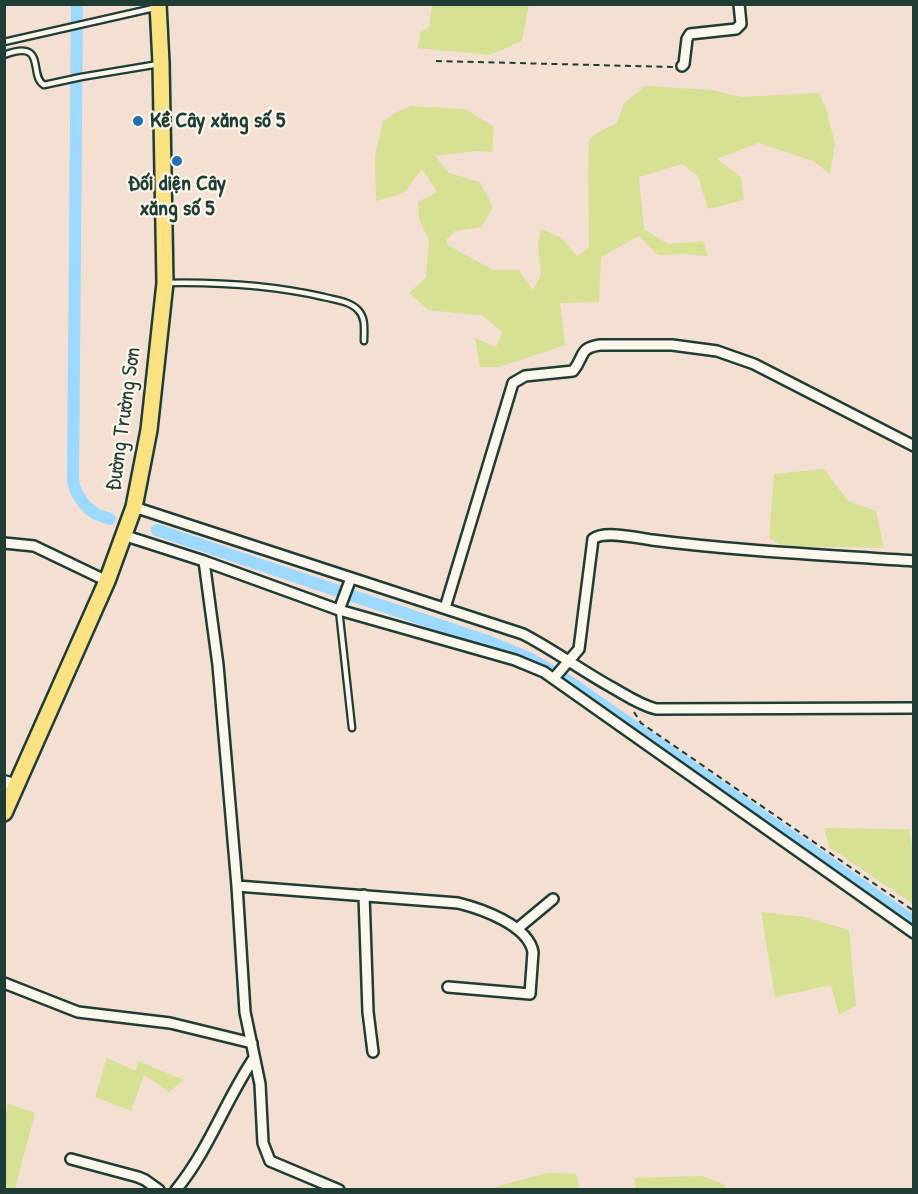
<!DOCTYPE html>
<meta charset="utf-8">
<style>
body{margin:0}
#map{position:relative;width:918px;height:1194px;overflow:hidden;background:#f4e0d3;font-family:"Patrick Hand",sans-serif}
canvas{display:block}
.frame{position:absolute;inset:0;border:6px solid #1f3d34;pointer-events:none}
</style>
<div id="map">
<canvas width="918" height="1194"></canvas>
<div class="frame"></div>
</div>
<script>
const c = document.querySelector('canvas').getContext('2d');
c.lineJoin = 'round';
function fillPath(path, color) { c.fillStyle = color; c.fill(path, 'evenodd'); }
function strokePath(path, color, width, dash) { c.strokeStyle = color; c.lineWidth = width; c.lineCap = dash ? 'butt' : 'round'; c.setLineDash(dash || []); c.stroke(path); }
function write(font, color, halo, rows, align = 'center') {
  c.font = font + ' "Patrick Hand",sans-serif'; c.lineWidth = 4.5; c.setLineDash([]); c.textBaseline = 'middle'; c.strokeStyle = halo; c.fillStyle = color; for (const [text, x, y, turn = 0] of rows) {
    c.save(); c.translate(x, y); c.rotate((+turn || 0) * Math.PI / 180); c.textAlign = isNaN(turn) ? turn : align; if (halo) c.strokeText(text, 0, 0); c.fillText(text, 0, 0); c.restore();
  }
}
fillPath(new Path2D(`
 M432,5h97l-7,36 -32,14 -73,-7 4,-16 8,-5z
 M645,86l68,4 28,7 78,-4 7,15 9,36 -5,30 -17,-13 -55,-18 -41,16 24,18 3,23 -36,9 -10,-33 -16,-12 -43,13 5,52 24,15 35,-3 5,15 -25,-2 -25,1 -19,-19 -38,21 -2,45 -39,1 5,42 -66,22h-19l-5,-29 21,9 6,-15 -20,-17 -27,-2 -27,-3 -19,-17 17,-16 3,-37 -10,-21 -1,-17 19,-10 -15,-23 -18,24 -28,8 -1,-45 8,-35 14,-9 14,-6 54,3 29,18 -2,25 -16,-1 -41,5 14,17 31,9 13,25 -11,20 -27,4 -9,9 2,5 45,25h26l14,20 8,-15 -3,-30 3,-16 19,8 17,19 12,-8 -1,-77 1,-31 8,-7 20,-10 7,-20z
 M824,469l24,32 28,10 8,37 -102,-2 -13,-8 5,-64z
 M824,828l85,1 4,24v51l-84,-57z
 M761,912l44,5 44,13 7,76 -17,9 -8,-30 -56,12z
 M107,1058l29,13 2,-10 46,19 -15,12 -25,-17 -13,36 -36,-14z
 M8,1104l27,9 -20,76h-10l-1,-70z
 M548,1173l28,1 4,15h-86l4,-3z
 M703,1176l22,9v4h-89l-2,-11z`), '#d6e194');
strokePath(new Path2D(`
 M77,4l-4,475c1,13 11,28 23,35 4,2 10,3 14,5
 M157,530l333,112 39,16 41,24 344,240`), '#9dd8fe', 12);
const service = new Path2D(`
 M4,42l150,-34
 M4,55c44,-17 24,21 40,30l37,-8 78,-13
 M167,283c55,-1 104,2 157,14 11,3 26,4 34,13 8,8 6,20 6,31
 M339,610l13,118`);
const minor = new Path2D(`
 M682,66l2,-2 3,-25 3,-5 46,-5 5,-5 -2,-20
 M134,507l389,127c31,16 59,37 90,54 14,8 27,17 43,21l258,-1
 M123,535l81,26 135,49 176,50 29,12 370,261
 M4,543l30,3 73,35
 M204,561l14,104 19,221 8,126 15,72 3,59 7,18 69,29
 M445,608l68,-225 12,-7 48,-5c12,-14 5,-23 27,-26h72l45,6 37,13 160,82
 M339,610l12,-32
 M554,678l25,-29 14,-110c11,-9 45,-1 59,1 87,11 174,15 262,21
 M237,886l221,17c24,6 70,22 75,49l-3,42 -82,-7
 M364,895l4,117 5,40
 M517,929l36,-30
 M4,983l74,29 92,11 82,20
 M71,1159l67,18 7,3 14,10
 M176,1190c34,-42 49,-89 78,-132`);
const tertiary = new Path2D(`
 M4,782l13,4`);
const trunk = new Path2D(`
 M4,813l103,-232 27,-74 15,-77 16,-147 -4,-220 -3,-59`);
strokePath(service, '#1f3d34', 9);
strokePath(minor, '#1f3d34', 14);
strokePath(tertiary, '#1f3d34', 16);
strokePath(trunk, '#1f3d34', 20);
strokePath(new Path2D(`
 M436,61l238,6
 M634,712l7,11 273,188`), '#1f3d34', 2, [6, 4.5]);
strokePath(service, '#fbf7ec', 4.5);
strokePath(minor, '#fbf7ec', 9);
strokePath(tertiary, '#fbf7ec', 12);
strokePath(trunk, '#fae181', 15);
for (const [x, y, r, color] of [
 [138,121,6,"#1f6fb2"],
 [177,161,6,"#1f6fb2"]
]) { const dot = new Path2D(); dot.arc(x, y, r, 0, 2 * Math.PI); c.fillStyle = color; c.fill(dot); strokePath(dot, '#fbf7ec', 2); }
write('bold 22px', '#1f3d34', '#fbf7ec', [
 ["Kề Cây xăng số 5",150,121],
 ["Đối diện Cây",177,184,"center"],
 ["xăng số 5",177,209,"center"]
], 'left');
write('22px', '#1f3d34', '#fbf7ec', [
 ["Đường Trường Sơn",124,419,-82]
]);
</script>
